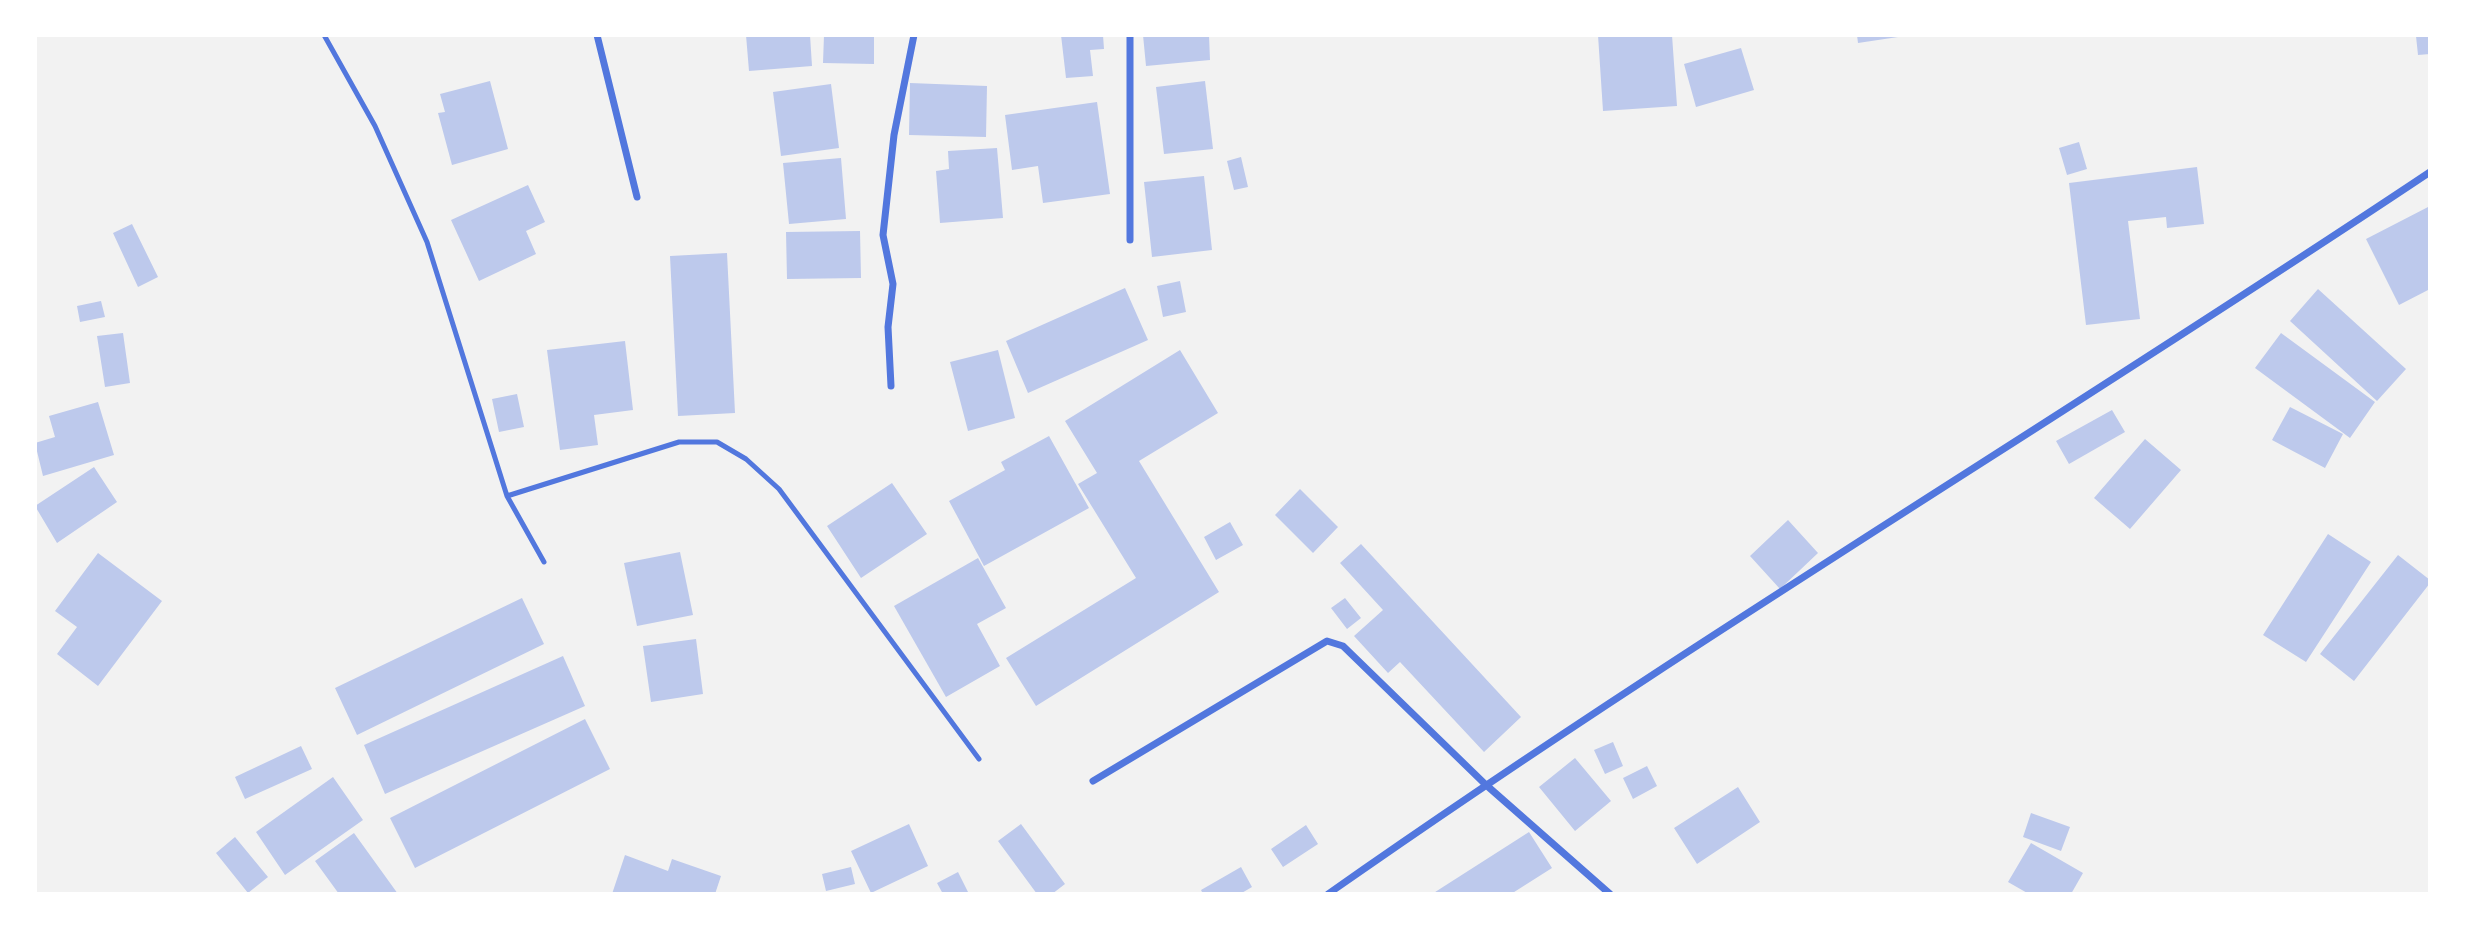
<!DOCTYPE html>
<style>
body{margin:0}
#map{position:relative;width:2465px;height:929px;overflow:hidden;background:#f2f2f2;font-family:"Fira Sans",sans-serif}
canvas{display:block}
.frame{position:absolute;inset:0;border:37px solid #fff;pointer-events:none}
</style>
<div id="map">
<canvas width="2465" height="929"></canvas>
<div class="frame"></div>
</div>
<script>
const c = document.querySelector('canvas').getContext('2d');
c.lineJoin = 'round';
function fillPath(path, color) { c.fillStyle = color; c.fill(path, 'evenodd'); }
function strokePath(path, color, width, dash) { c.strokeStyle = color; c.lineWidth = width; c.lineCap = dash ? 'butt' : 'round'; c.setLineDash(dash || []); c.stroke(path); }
fillPath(new Path2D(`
 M746,35h64l2,31 -63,5z
 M824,35h50v29l-51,-1z
 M1061,35h42l1,14 -14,1 3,26 -27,2z
 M1143,35h66l1,25 -64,6z
 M1598,35h74l5,71 -74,5z
 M1857,35h41v2l-40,6z
 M2430,35v19l-12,1 -2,-19z
 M1741,48l13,42 -58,17 -12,-43z
 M490,81l18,68 -56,16 -14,-52 7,-1 -5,-18z
 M1205,81l8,68 -49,5 -8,-67z
 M910,83l77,3 -1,51 -77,-2z
 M831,84l8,64 -58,8 -8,-64z
 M1097,102l13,92 -67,9 -5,-37 -26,4 -7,-55z
 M2079,142l8,27 -20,6 -8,-27z
 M997,148l6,70 -63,5 -4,-52 13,-2 -1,-18z
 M1241,157l7,30 -14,3 -7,-29z
 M841,158l5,61 -57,5 -6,-61z
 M2197,167l7,57 -37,4 -1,-11 -38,4 12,98 -54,6 -17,-142z
 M1204,176l8,74 -60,7 -8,-75z
 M528,185l17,37 -19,9 10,23 -57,27 -28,-61z
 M2430,206v83l-31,16 -33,-66z
 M132,224l26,53 -20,10 -25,-54z
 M860,231l1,47 -74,1 -1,-47z
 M727,253l8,160 -57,3 -8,-160z
 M1180,281l6,31 -23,5 -6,-31z
 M1125,288l23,52 -120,53 -22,-52z
 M2318,289l88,80 -29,32 -87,-80z
 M101,301l4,16 -25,5 -3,-16z
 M123,333l7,50 -25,4 -8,-51z
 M2281,333l94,69 -25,36 -95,-70z
 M625,341l8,69 -39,5 4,30 -38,5 -13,-100z
 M998,350l17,68 -47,13 -18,-69z
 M1180,350l38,63 -79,48 80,131 -183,114 -30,-48 130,-80 -58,-94 19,-11 -32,-52z
 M517,394l7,33 -25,5 -7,-33z
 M98,402l16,53 -71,21 -8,-33 20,-6 -6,-21z
 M2290,407l53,27 -18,34 -53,-28z
 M2112,410l13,22 -56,32 -13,-23z
 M1049,436l40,72 -105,58 -35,-65 56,-31 -4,-8z
 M2145,439l36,31 -51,59 -36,-31z
 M94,467l23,35 -60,41 -22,-37z
 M892,483l35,51 -66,44 -34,-52z
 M1300,489l38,38 -25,26 -38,-38z
 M1788,520l30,33 -38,36 -30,-33z
 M1230,522l13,23 -27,15 -12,-23z
 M2328,534l43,28 -65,100 -43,-27z
 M1361,544l160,173 -37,35 -84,-90 -12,11 -34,-37 29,-26 -43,-47z
 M680,552l13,63 -56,11 -13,-63z
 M98,553l64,48 -64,85 -41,-32 20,-27 -22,-16z
 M2398,555l32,25v3l-76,98 -34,-27z
 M978,558l28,50 -29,16 23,42 -54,31 -52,-91z
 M522,598l22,46 -187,91 -22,-47z
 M1345,598l16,20 -14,11 -16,-21z
 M696,639l7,55 -52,8 -8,-56z
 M563,656l22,50 -200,88 -21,-49z
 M585,719l25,50 -195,99 -25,-50z
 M1613,742l10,24 -18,8 -11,-24z
 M301,746l11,23 -67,30 -10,-22z
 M1575,758l36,43 -36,30 -36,-44z
 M1647,766l10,20 -24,13 -10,-21z
 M333,777l30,43 -78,55 -29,-43z
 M1738,787l22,35 -63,42 -23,-36z
 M2031,813l39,14 -9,24 -38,-14z
 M909,824l19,42 -57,27 -20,-42z
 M1021,824l44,60 -13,10h-15l-39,-53z
 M1306,825l12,19 -35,23 -12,-18z
 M1529,832l23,36 -41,26h-79z
 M354,833l44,61h-59l-24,-33z
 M235,837l33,40 -20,16 -32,-40z
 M2031,843l52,30 -12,21h-42l-21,-12z
 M625,855l43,16 4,-12 49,17 -6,18h-103z
 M851,867l4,17 -29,7 -4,-17z
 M1241,867l11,20 -12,7h-37l-2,-4z
 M958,872l11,22h-26l-6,-11z`), '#bdc9ec');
strokePath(new Path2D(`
 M324,35l51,91 52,116 80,254 37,66
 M507,496l172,-54h38l29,17 33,30 200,270`), '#5277de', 5);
strokePath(new Path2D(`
 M597,35l40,162
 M1130,240v-205
 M891,386l-3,-59 5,-43 -10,-49 11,-100 20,-100
 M1093,781l234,-140 16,5 142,138 125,110
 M1328,894c359,-252 737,-478 1102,-722`), '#5277de', 7);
</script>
